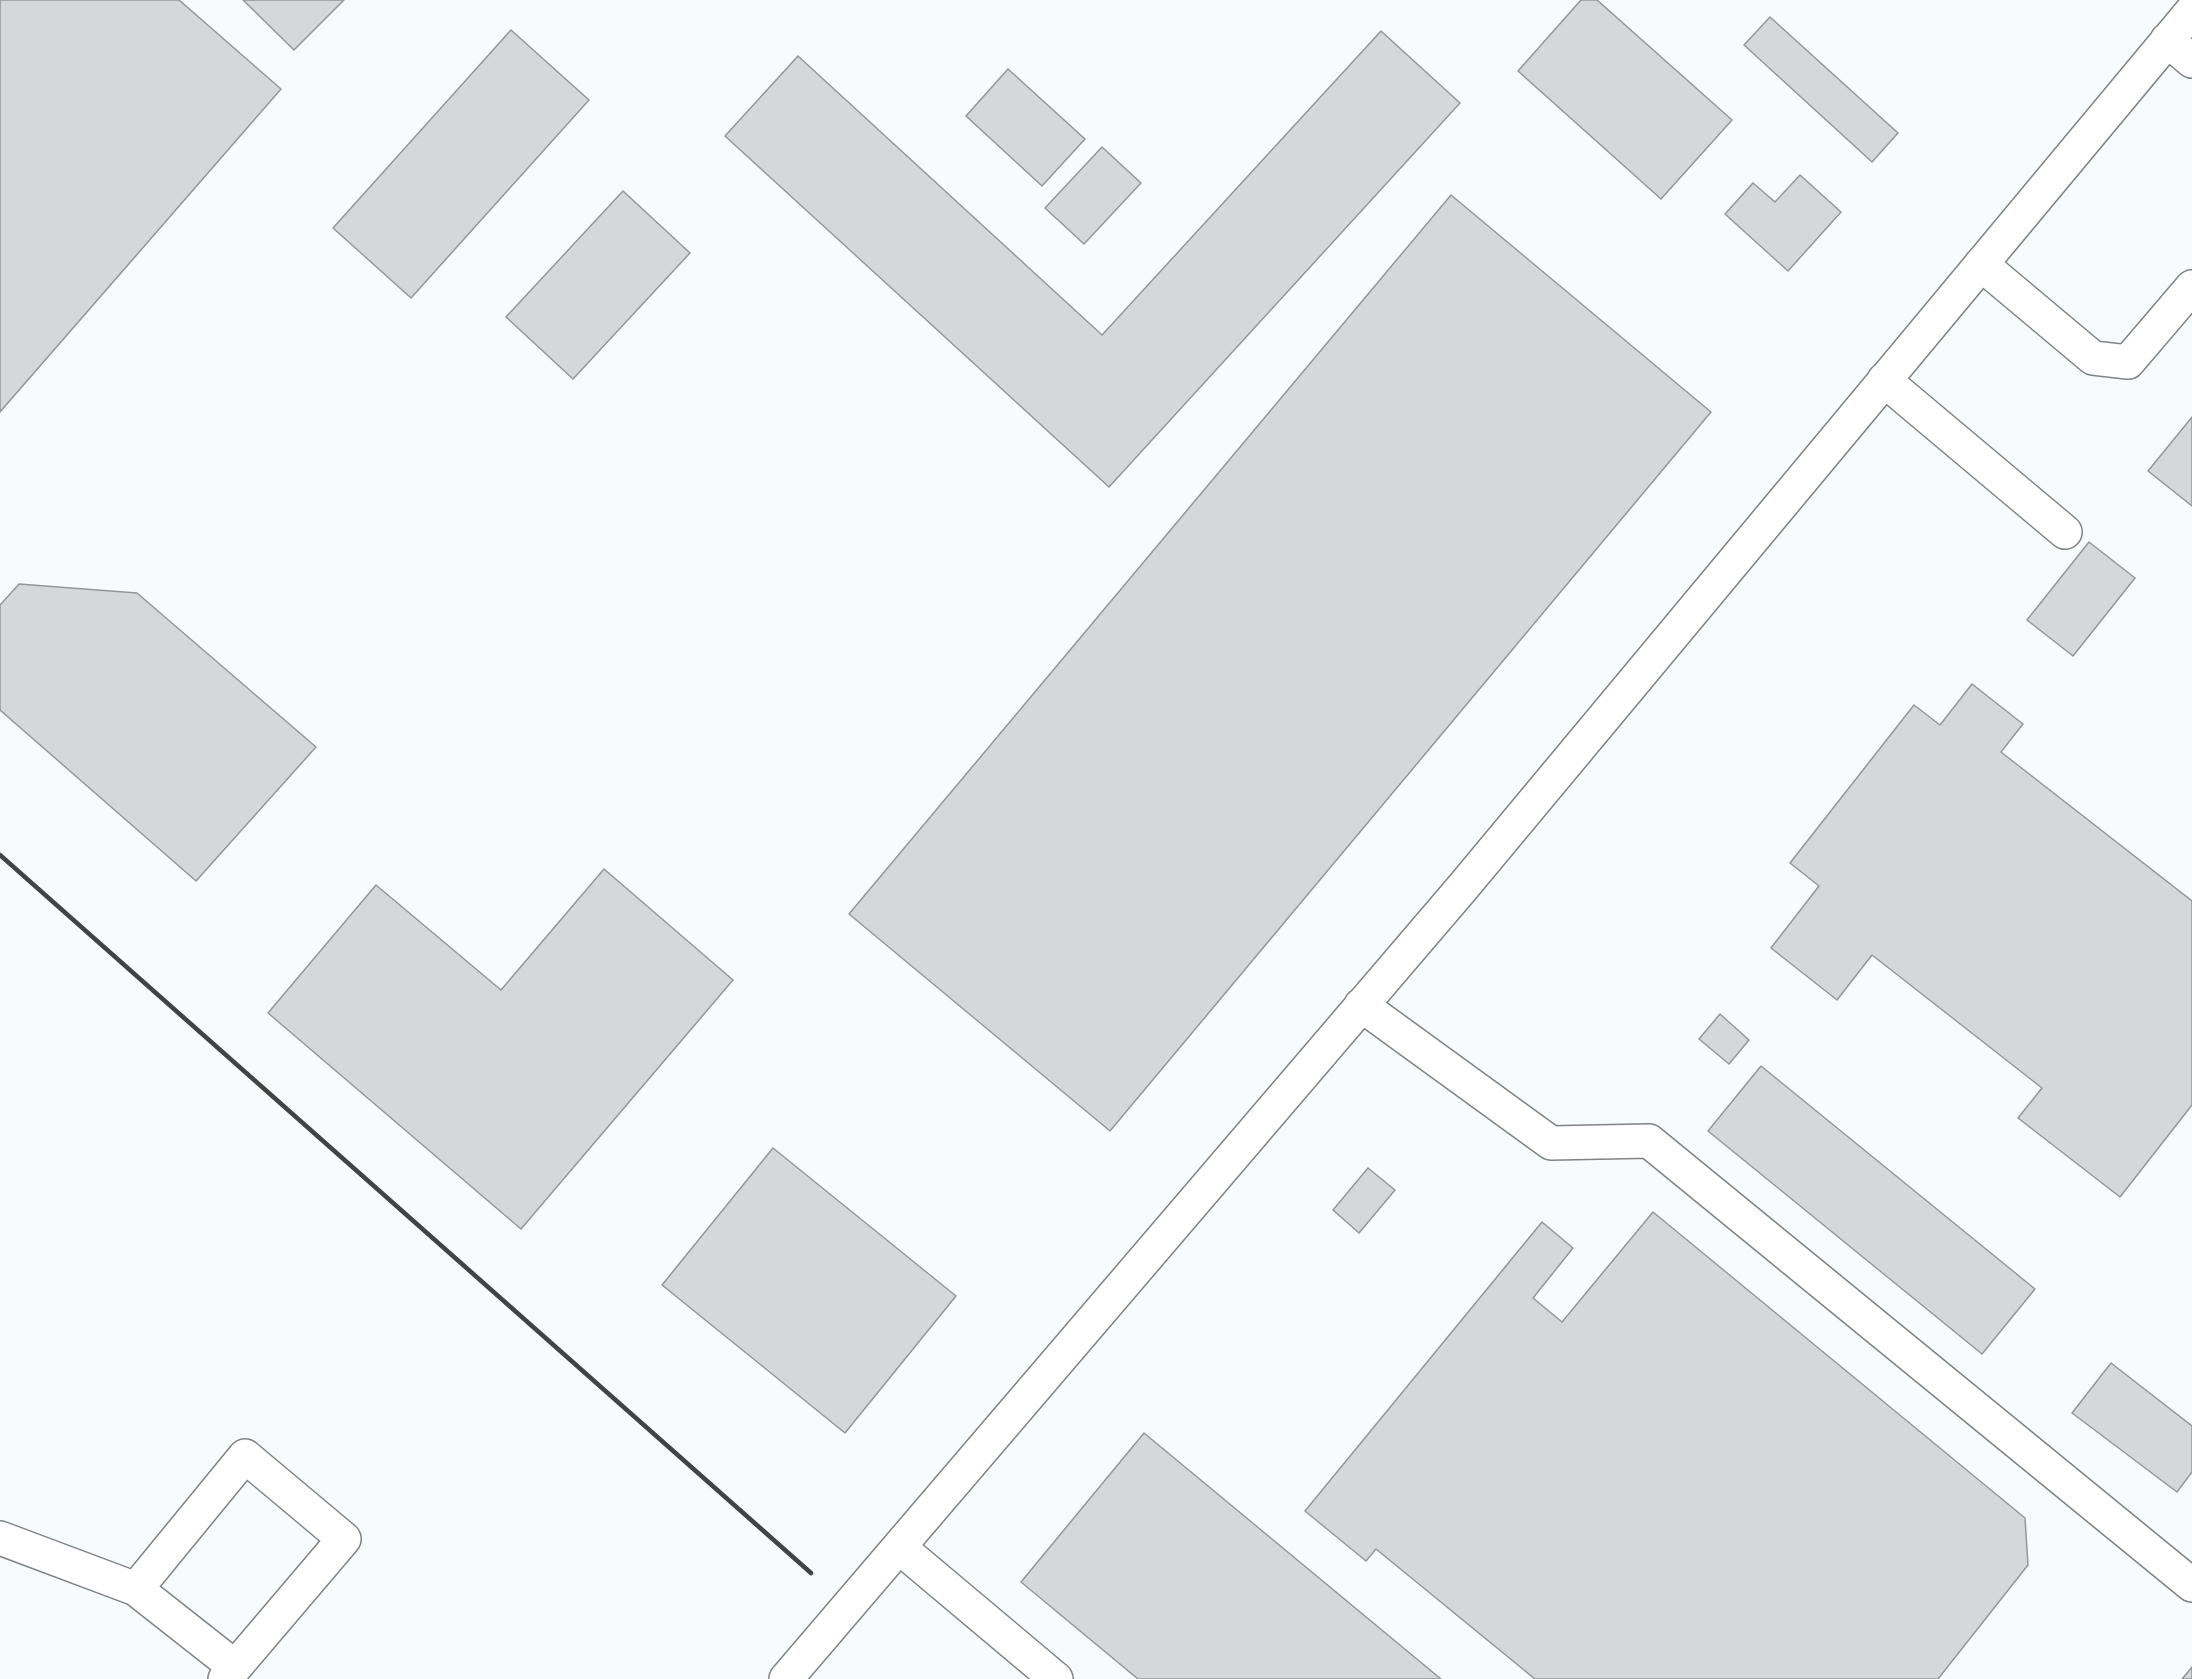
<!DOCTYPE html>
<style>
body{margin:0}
canvas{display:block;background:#f7fbfe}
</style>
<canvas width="2192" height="1679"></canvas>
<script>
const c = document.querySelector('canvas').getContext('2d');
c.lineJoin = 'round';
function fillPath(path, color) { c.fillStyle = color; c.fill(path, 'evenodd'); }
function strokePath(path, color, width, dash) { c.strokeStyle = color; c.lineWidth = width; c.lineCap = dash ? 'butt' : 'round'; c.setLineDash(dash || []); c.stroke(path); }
const building = new Path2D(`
 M0,0h179l102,89 -281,323z
 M243,0h101l-50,50z
 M1581,0h16l135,120 -71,79 -143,-128z
 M1770,17l128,116 -26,29 -128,-117z
 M511,30l78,70 -178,198 -78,-70z
 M1381,31l79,72 -351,384 -384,-351 73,-80 304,279z
 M1008,69l77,70 -43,47 -76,-70z
 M1102,147l39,36 -57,61 -39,-36z
 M1800,175l41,37 -53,59 -63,-57 28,-31 22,19z
 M623,191l67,62 -117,126 -67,-62z
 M1451,195l260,217 -601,719 -261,-217z
 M2192,417v89l-44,-35z
 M2089,542l46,36 -62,78 -46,-36z
 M19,584l118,9 179,154 -120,134 -196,-171v-105z
 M1972,684l51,40 -22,28 191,149v204l-72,92 -102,-79 24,-30 -170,-133 -35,45 -66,-52 48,-62 -29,-23 124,-158 26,20z
 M604,869l129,111 -212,249 -253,-216 108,-128 125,105z
 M1720,1014l29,26 -20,24 -30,-25z
 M1761,1066l274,223 -53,65 -274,-223z
 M773,1148l183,148 -111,137 -183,-148z
 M1368,1168l27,22 -36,43 -26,-23z
 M1653,1212l372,306 3,47 -90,114h-403l-159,-130 -10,12 -61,-50 237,-289 31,26 -40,50 29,24z
 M2111,1363l81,63v46l-15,20 -105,-79z
 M1144,1433l297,246h-303l-117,-97z
 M2192,1667v12h-10z`);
fillPath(building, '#d4d8db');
strokePath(building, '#939799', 1.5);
const minor = new Path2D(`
 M2167,40l25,21
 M1981,264l112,94 35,4 64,-75
 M1884,380l181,152
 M1361,1005l190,138 98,-2 543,444
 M0,1538l136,51 109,-133 99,83 -119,140
 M899,1547l157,132
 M136,1589l99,78
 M786,1679l677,-792 729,-876`);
strokePath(minor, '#7f8385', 36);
strokePath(minor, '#fff', 33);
strokePath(new Path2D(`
 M0,855l811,718`), '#424344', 4.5);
</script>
